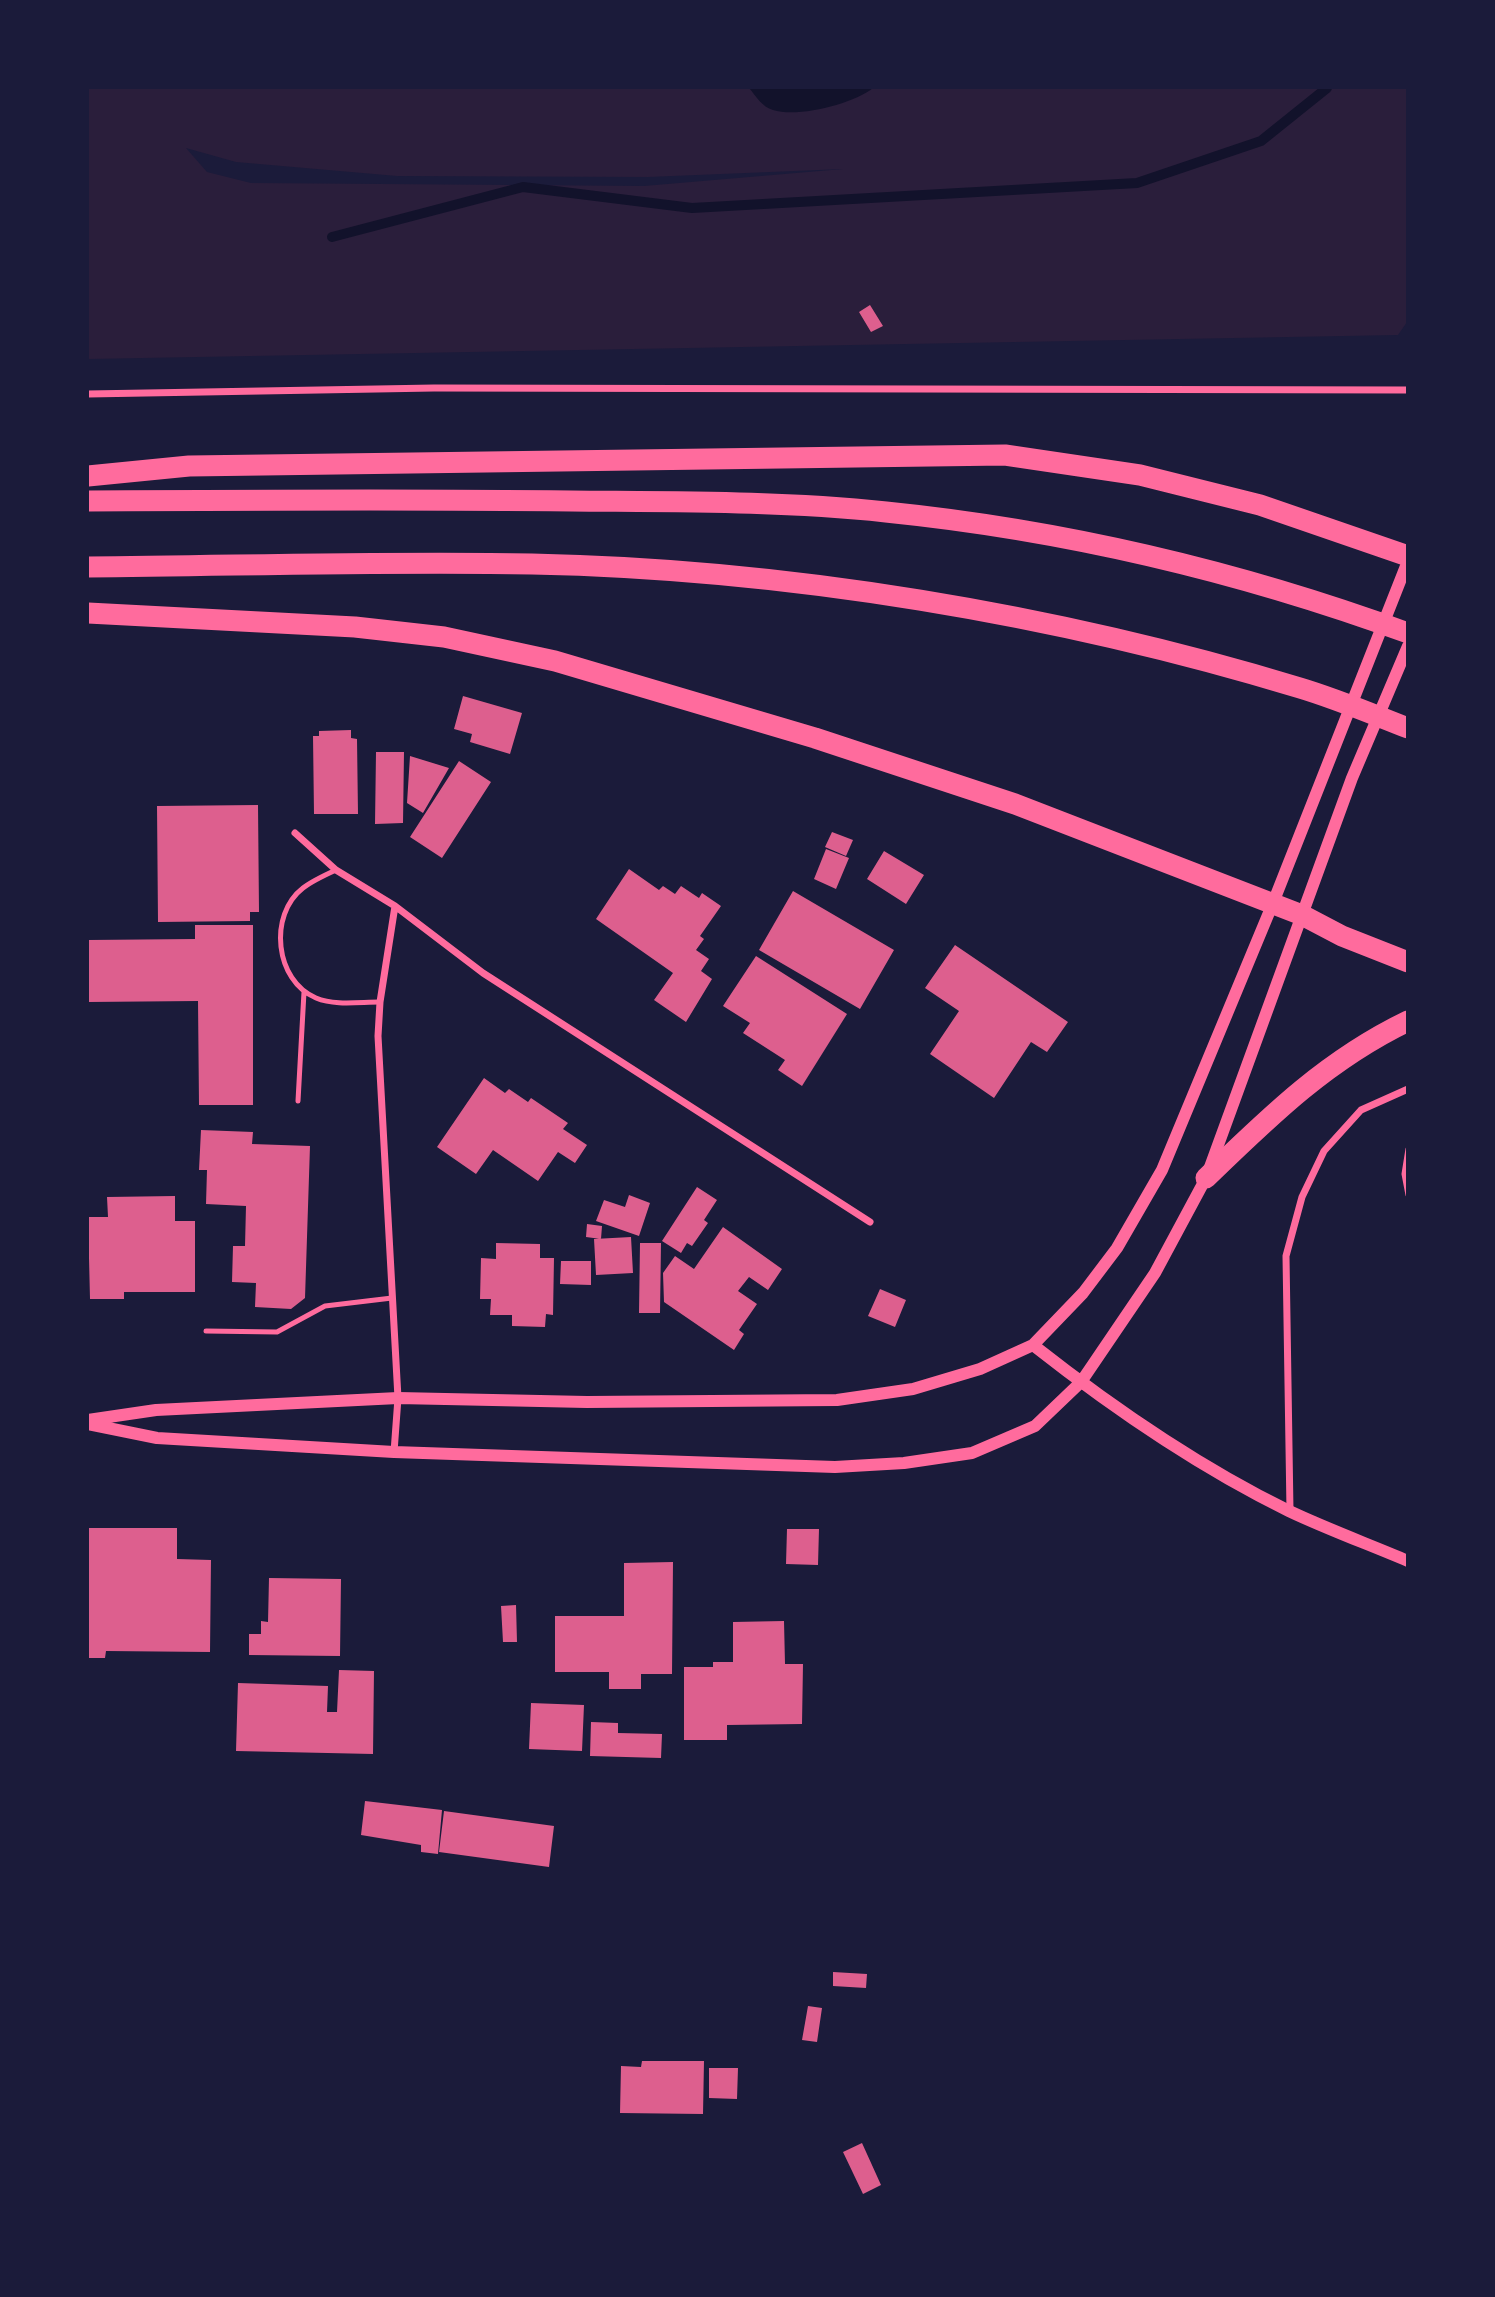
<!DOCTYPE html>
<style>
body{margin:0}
#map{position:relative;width:1495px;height:2297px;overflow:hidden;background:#1b1b3a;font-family:Merriweather,serif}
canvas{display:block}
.frame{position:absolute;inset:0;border:89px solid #1b1b3a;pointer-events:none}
</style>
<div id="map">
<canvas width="1495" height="2297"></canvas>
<div class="frame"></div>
</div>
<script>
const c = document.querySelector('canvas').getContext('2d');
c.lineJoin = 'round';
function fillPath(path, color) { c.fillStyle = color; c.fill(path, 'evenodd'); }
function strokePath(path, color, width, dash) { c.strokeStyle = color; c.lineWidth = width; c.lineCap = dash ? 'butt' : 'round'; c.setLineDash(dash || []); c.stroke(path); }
fillPath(new Path2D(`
 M88,88h1319v234l-9,13 -1310,24zM186,148l50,14 161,14 251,1 195,-8 -199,17 -393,-3 -44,-11z`), '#2a1e3b');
fillPath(new Path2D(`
 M749,88h124c-20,16 -75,30 -100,22 -11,-3 -17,-14 -24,-22z`), '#12122b');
strokePath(new Path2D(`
 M332,237l191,-50 169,21 445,-25 124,-42 66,-53`), '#12122b', 10);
fillPath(new Path2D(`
 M870,305l13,21 -12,6 -12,-20z
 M463,696l59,17 -12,41 -40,-12 2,-8 -18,-5z
 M351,730v8l6,1 1,75h-44l-1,-78h6v-5z
 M376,752h28l-1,71 -28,1z
 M410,756l39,12 -26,45 -16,-10z
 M459,761l32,21 -49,76 -32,-21z
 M258,805l1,107h-9v9l-92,1 -1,-116z
 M832,832l21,8 -7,16 -21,-9z
 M826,849l23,9 -13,31 -22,-10z
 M884,851l40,24 -18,29 -39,-25z
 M629,869l30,21 4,-4 12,8 6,-8 18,12 3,-5 19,13 -21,30 4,3 -8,11 13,9 -8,12 11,8 -26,43 -32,-22 19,-27 -77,-54z
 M793,891l101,59 -34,59 -101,-59z
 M195,925h58v180h-54l-1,-104 -110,1v-62l107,-1z
 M955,945l113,77 -21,30 -16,-10 -37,56 -64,-44 29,-43 -34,-23z
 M756,956l91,58 -45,72 -24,-16 7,-10 -42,-27 7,-10 -27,-17z
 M484,1078l21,15 4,-4 19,13 3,-4 37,25 -5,6 24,16 -12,18 -17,-11 -20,29 -45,-31 -17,24 -39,-27z
 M201,1130l52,2 -1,12 58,2 -5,152 -14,11 -36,-2 1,-24 -24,-1 1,-36h12l1,-40 -40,-2 1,-34h-8z
 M697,1187l20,13 -13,20 4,3 -16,23 -5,-3 -6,10 -19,-12z
 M629,1195l21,8 -11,33 -43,-15 8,-21 21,7z
 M175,1196v25h20v71h-71v7h-34l-2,-82h20l-1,-20z
 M587,1224l15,2 -1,13 -15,-2z
 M723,1227l59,42 -14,21 -19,-13 -11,14 19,13 -18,26 5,4 -10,16 -70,-48 -1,-29 12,-17 19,13z
 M631,1237l2,36 -37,2 -2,-36z
 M496,1243l44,1v14h14l-1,57 -7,-1 -1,13 -33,-1v-11h-22l1,-16h-11l1,-41 15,1z
 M640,1243h21l-1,70h-21z
 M561,1261h30v24l-31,-1z
 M880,1289l26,11 -11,27 -27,-11z
 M88,1528h89v31l34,1 -1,92 -104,-1 -1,7h-17z
 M787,1529h32l-1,36 -32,-1z
 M673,1562l-1,112h-31v15h-32v-17h-54v-56h69v-53z
 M269,1578l72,1 -1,77 -91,-1v-21h12v-13l7,1z
 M516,1605l1,37h-14l-2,-36z
 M784,1621l1,43h18l-1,60 -75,1v15h-43v-73h29v-5h20v-40z
 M339,1670l35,1 -1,83 -137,-3 2,-68 90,3 -1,26h10z
 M531,1703l53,2 -2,46 -53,-2z
 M591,1722l27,1v10l44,1 -1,24 -71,-2z
 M365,1801l77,9 -4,44 -17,-2v-7l-60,-10z
 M444,1811l110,15 -5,41 -110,-15z
 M833,1972l34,2 -1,14 -33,-2z
 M808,2006l14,2 -5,34 -15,-2z
 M642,2061h62l-1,53 -83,-1 1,-47 20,1z
 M709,2068h29l-1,31 -28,-1z
 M862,2143l19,42 -18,9 -20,-42z`), '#dd5f8e');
strokePath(new Path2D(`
 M336,870c-11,5 -24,11 -33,18 -35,27 -28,93 13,110 19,8 43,4 64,4
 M298,1101l6,-109
 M1408,1149l-4,25 4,21
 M206,1331l71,1 48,-26 67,-8`), '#ff6b9d', 5);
strokePath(new Path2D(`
 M88,394l346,-6 974,2
 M295,833l41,37 59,36
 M394,1452l4,-54 -20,-362 2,-34 15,-96 88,67 387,249
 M1290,1511l-4,-255 16,-59 22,-46 37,-41 47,-21`), '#ff6b9d', 7);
strokePath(new Path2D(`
 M1033,1345c80,63 164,121 256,166 38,18 79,33 119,50
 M88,1420l68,-10 242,-12 189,4 250,-2 76,-11 67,-20 53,-24 50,-52 34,-45 45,-78 111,-267 135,-342
 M88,1424l69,14 237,14 441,15 69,-4 68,-10 63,-27 46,-44 74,-109 51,-95 146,-400 56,-132`), '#ff6b9d', 12);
strokePath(new Path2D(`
 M88,476l101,-10 816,-11 135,20 120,30 148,51
 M88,501c161,-1 322,-2 483,0 105,1 210,0 315,11 177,18 355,60 522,121
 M88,567c147,-1 296,-6 444,-3 254,5 525,50 768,124 37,11 72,26 108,40
 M88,613l267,14 89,10 111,24 260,77 200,66 287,111 40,21 66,26
 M1206,1178c64,-62 121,-118 202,-157`), '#ff6b9d', 21);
</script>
